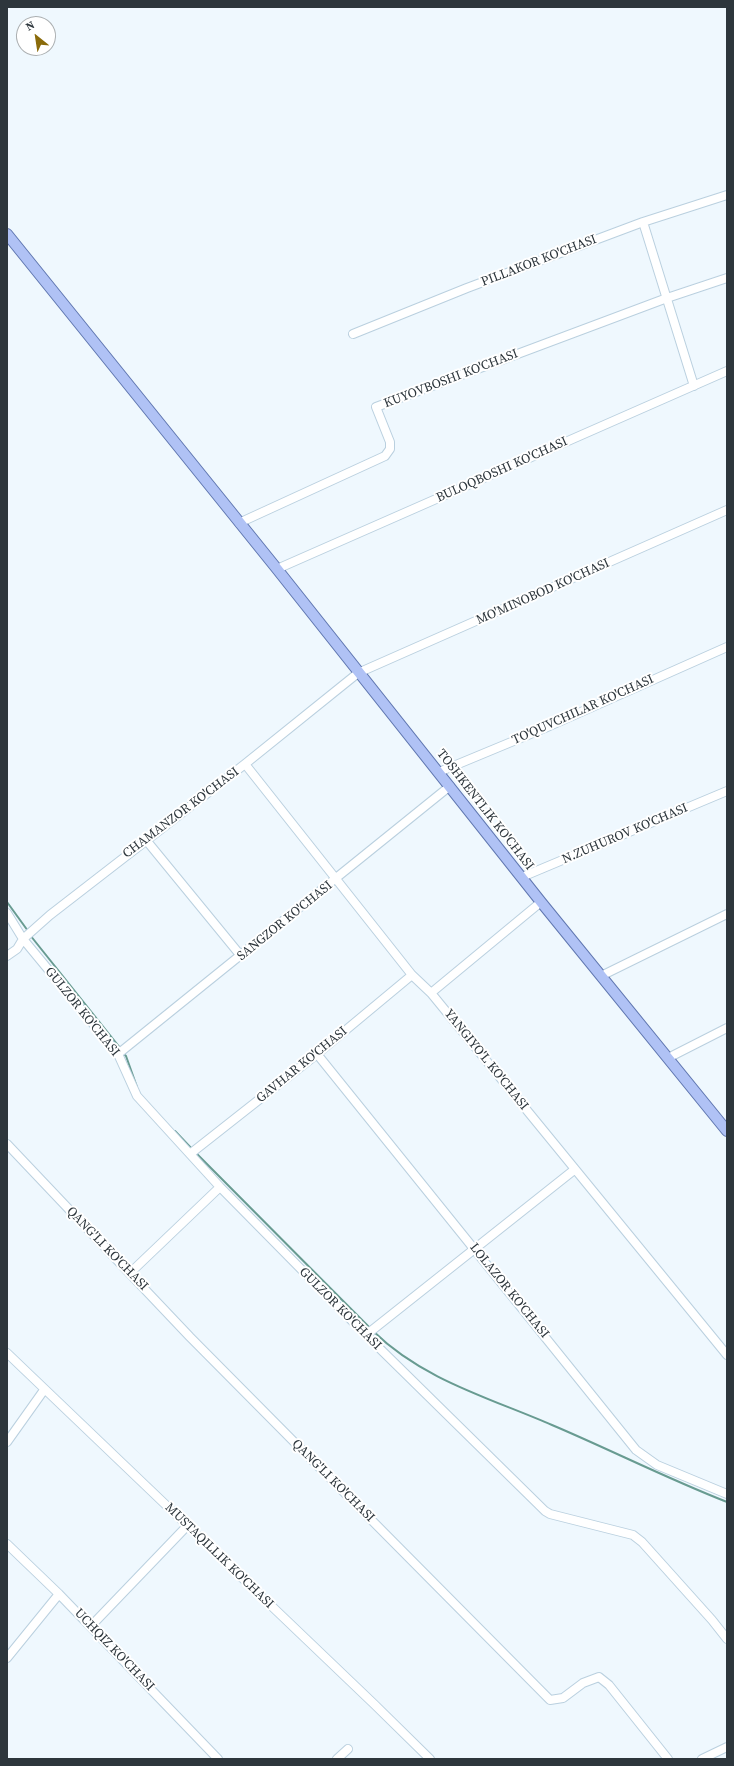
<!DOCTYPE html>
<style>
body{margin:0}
#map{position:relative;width:734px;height:1766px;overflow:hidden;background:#eff8fe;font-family:"Source Serif 4",serif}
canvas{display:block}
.frame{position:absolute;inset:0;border:8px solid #2d363c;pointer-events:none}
.north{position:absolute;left:16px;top:16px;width:40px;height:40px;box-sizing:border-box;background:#fff;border:1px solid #abafb1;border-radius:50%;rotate:330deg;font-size:11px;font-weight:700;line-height:16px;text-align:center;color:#2d363c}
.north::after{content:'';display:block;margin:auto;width:14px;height:18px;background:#8a6b0b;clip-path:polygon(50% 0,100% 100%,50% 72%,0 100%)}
</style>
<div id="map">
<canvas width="734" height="1766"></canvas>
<div class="frame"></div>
<div class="north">N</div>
</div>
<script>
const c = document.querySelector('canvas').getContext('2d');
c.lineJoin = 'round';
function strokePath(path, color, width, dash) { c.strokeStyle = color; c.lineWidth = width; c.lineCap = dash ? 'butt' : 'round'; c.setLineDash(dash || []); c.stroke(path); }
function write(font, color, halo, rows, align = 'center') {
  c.font = font + ' "Source Serif 4",serif'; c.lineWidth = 4; c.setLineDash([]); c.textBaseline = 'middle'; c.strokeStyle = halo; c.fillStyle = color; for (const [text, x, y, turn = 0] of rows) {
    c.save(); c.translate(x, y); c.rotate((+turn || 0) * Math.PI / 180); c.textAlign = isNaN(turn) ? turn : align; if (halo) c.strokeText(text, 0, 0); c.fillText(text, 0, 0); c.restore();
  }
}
strokePath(new Path2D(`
 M7,902l21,29
 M30,935l91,114
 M123,1053l3,3 11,31
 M175,1131l18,19
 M196,1153l174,175
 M373,1331c50,49 117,67 179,94 59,25 116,54 175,77`), '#689b91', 2);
const minor = new Path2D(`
 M643,222l51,164
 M353,334l114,-46 176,-66 84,-27
 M239,523l146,-67 5,-7v-7l-14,-35 291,-109 60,-20
 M277,569l450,-198
 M245,764l167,211 19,18 296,362
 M439,772l106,-44 182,-81
 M146,840l95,116
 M522,877l205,-86
 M7,913l16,26 95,115 19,42 83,91 146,148 179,176 5,3 83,21 9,7 70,78 15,19
 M7,956l10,-7 6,-10 27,-24 195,-151 113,-91 369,-163
 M601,976l126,-62
 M431,993l110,-91
 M118,1054l332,-268
 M317,1054l319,396 21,15 70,29
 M668,1058l59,-30
 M7,1144l183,193 360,363 13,-2 20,-15 16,-6 10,8 59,74
 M190,1154l127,-100 95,-79
 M130,1273l90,-86
 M366,1335l208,-165
 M7,1353l367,351 56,55
 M7,1442l37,-52
 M7,1544l52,50 159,165
 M91,1626l97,-101
 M7,1658l52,-64
 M337,1759l11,-10
 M702,1759l25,-12`);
const major = new Path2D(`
 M7,234l270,335 264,333 186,229`);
strokePath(minor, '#bad0df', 10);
strokePath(major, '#6077b0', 12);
strokePath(minor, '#fff', 8);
strokePath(major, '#b0c2f5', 10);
write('13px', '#2d363c', '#fff', [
 ["PILLAKOR KO'CHASI",539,261,-21],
 ["KUYOVBOSHI KO'CHASI",451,379,-21],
 ["BULOQBOSHI KO'CHASI",502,470,-24],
 ["MO'MINOBOD KO'CHASI",543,592,-24],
 ["TO'QUVCHILAR KO'CHASI",583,710,-24],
 ["TOSHKENTLIK KO'CHASI",485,810,52],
 ["CHAMANZOR KO'CHASI",181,813,-37],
 ["N.ZUHUROV KO'CHASI",625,834,-23],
 ["SANGZOR KO'CHASI",285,921,-39],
 ["GULZOR KO'CHASI",82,1012,51],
 ["YANGIYO'L KO'CHASI",486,1060,51],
 ["GAVHAR KO'CHASI",302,1065,-39],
 ["QANG'LI KO'CHASI",107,1249,46],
 ["LOLAZOR KO'CHASI",509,1291,51],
 ["GULZOR KO'CHASI",340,1309,45],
 ["QANG'LI KO'CHASI",333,1481,45],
 ["MUSTAQILLIK KO'CHASI",219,1556,44],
 ["UCHQIZ KO'CHASI",114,1650,46]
]);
</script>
